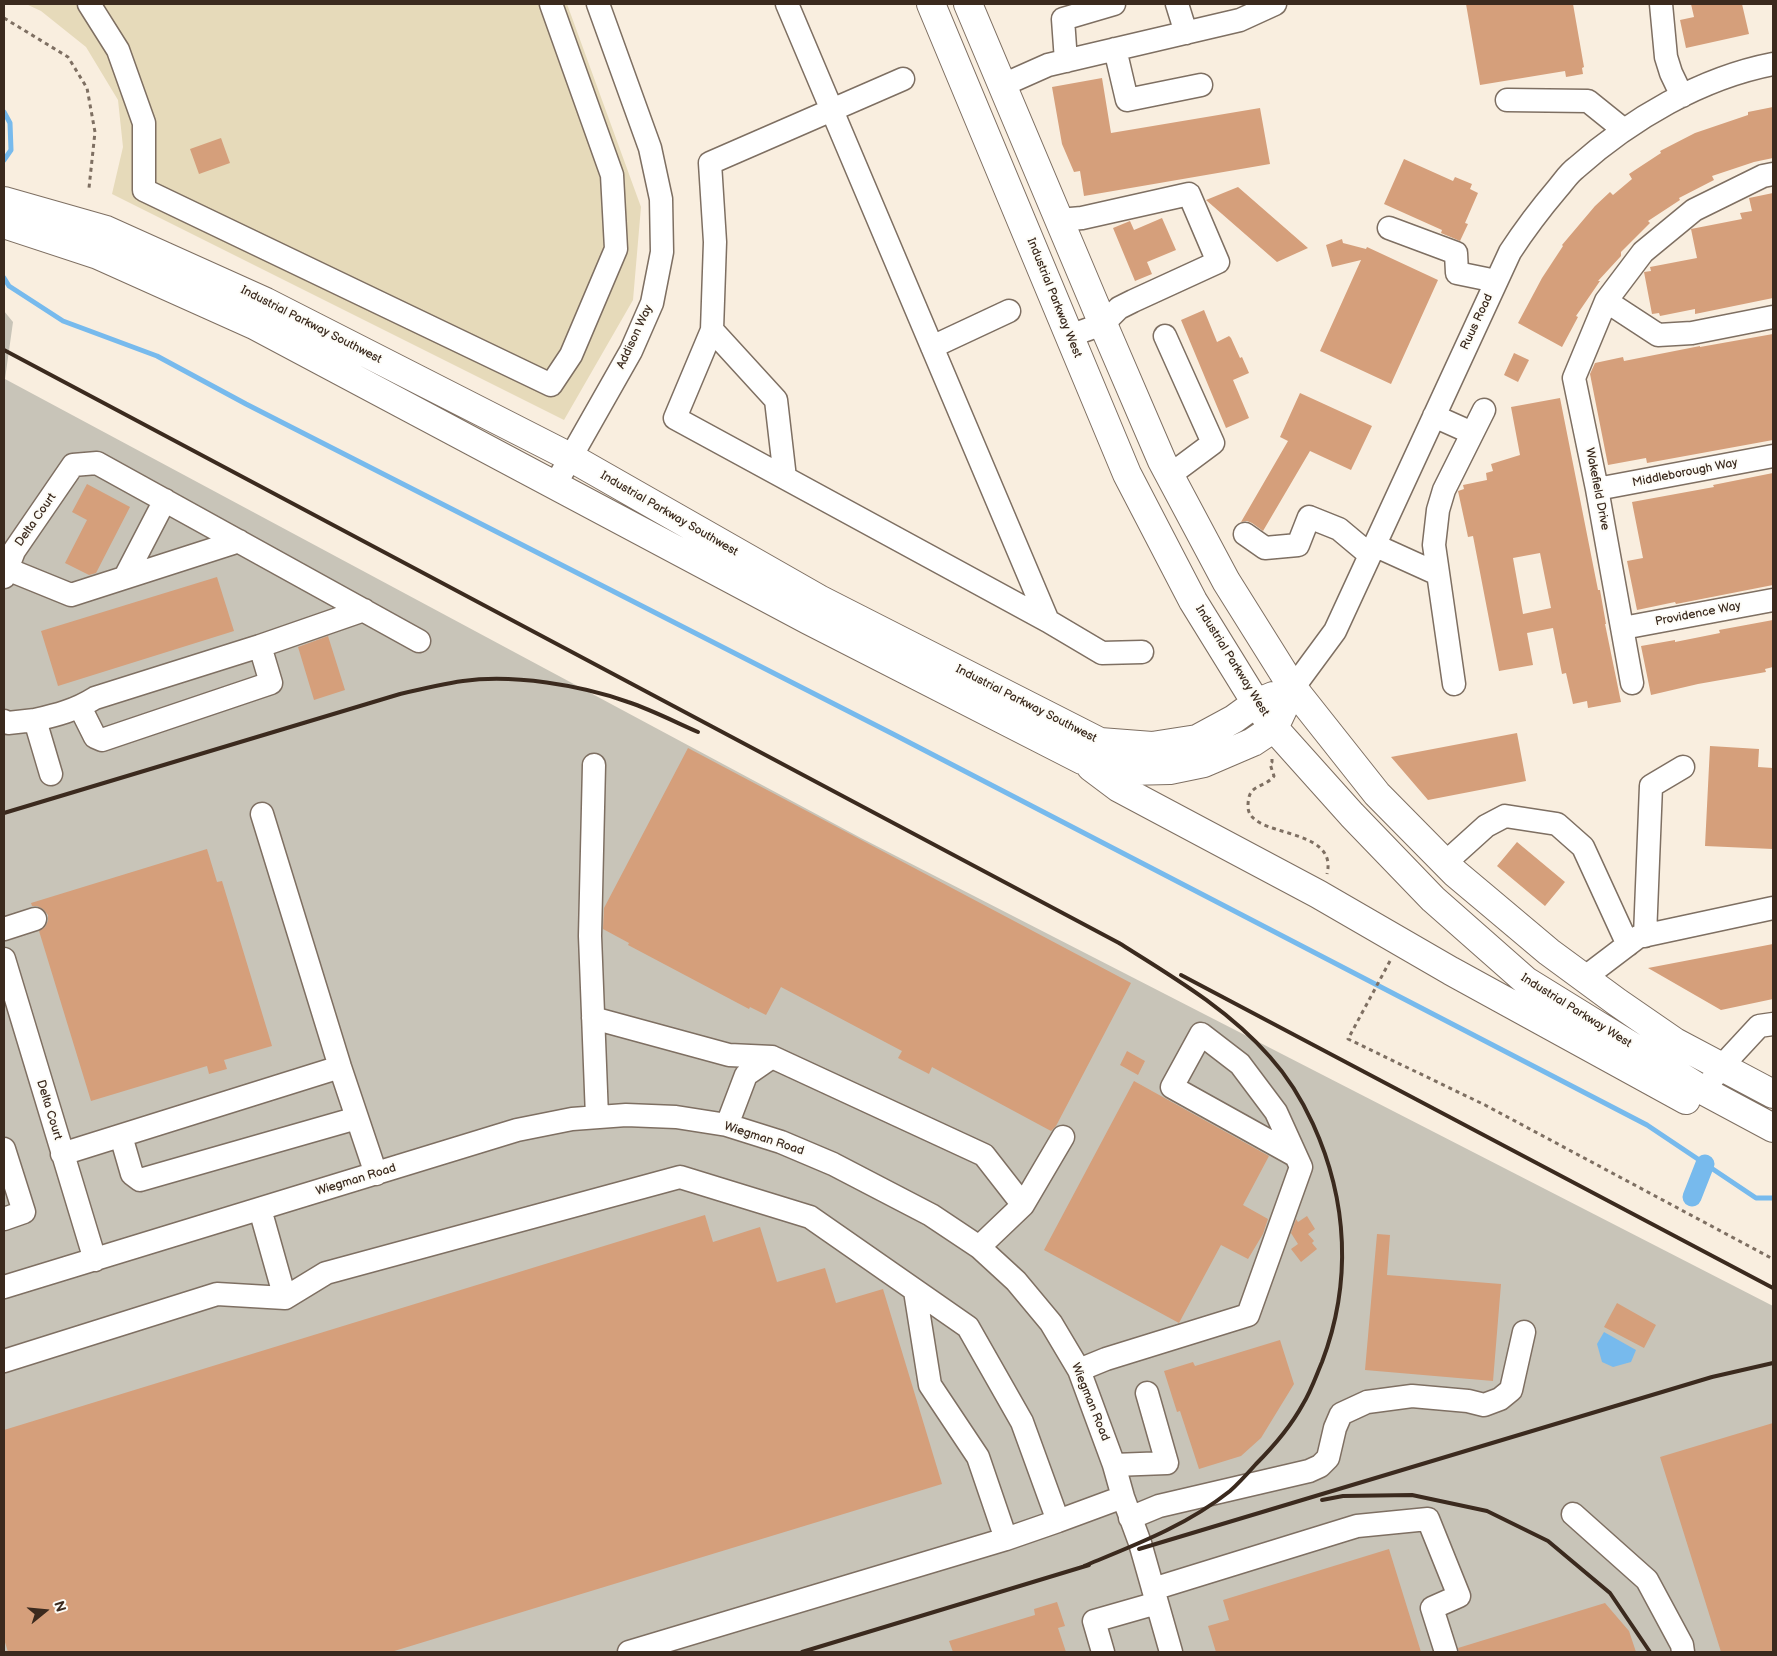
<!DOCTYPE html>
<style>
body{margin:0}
#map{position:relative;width:1777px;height:1656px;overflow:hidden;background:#f9eedf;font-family:"Balsamiq Sans",sans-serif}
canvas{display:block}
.frame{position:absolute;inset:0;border:5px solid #3b2a1e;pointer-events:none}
.north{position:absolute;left:20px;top:1586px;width:50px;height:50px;-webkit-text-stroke:4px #fdfcf7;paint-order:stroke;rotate:73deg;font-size:14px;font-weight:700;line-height:20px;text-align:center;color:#3b2a1e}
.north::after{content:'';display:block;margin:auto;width:18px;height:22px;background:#3b2a1e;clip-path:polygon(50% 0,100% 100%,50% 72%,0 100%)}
</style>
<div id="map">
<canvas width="1777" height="1656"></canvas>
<div class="frame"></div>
<div class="north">N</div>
</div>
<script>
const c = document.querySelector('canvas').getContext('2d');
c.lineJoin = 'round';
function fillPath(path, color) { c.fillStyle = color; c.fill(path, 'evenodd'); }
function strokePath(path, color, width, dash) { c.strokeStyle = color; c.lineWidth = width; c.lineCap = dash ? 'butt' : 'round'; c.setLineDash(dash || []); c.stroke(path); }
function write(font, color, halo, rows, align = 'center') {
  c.font = font + ' "Balsamiq Sans",sans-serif'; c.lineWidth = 4; c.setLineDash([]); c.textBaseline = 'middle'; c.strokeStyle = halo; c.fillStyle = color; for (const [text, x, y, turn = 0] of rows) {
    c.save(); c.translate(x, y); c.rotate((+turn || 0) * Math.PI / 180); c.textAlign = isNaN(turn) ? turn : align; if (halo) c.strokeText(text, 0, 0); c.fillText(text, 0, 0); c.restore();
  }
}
fillPath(new Path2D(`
 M26,4h541l74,203 -8,93 -69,120 -452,-226 11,-47 -5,-47 -32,-53 -45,-36z`), '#e6daba');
fillPath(new Path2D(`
 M4,311l9,11 -8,57 856,459 912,468v346h-1769z`), '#c8c4b8');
fillPath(new Path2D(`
 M1604,1332l32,18 -5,12 -18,5 -11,-5 -5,-18z`), '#77baed');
strokePath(new Path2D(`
 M4,112l6,11 1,27 -7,10
 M4,278l5,8 54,35 94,35 89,48 647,330 754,391 109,73h17`), '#77baed', 5);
strokePath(new Path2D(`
 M1692,1197l13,-33`), '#77baed', 19);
fillPath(new Path2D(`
 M1466,4h107l11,63 -2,1 1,6 -17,3 -1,-6 -85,14z
 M1691,4h51l7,30 -63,14 -6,-28 14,-3z
 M1102,78l9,55 149,-25 10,56 -186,32 -4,-25 -6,1 -12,-28 -10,-57z
 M1773,107v51l-19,4 -42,14 2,4 -35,18 1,2 -32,21 2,2 -29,29v4l-23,25h2l-24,35 2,1 -16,30 -44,-24 24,-45 21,-32 -1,-1 33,-39 15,-14 3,3 19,-16 -3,-5 32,-21 -1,-2 35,-18 53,-18v-3z
 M221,138l9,25 -31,11 -9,-25z
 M1404,159l49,22 2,-4 17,7 -2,5 8,4 -13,30 3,1 -8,17 -19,-8 1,-3 -58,-26z
 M1238,187l70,61 -31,14 -71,-62z
 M1773,193v105l-78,16v-5l-35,7 -1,-3 -7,1 -8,-42 7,-1 -1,-4 47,-9 -6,-29 51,-10 -2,-6 12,-2 -3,-13z
 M1162,218l14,32 -29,12 5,12 -17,7 -22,-53 17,-7 4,9z
 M1342,239l1,4 23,6 1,-2 71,33 -47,104 -71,-33 41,-91 -29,7 -6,-22z
 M1204,310l13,32 12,-6 2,2 9,20 2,-1 7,16 -16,7 16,38 -23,10 -45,-108z
 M1773,334v106l-126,23 -1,-5 -38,7 -18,-91 5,-11 28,-6 1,4 76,-15v1z
 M1514,353l15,7 -11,22 -14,-7z
 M1300,393l72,33 -21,44 -41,-19 -47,80 -11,-8 -5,-2 -6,1 47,-81 -8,-4z
 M1560,398l38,192h2l6,34h-1l16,78 -33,6 -1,-7 -14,3 -7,-31 -4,1 -9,-46 -26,5 6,32 -34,6 -26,-135 -5,1 -10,-46 6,-2 -1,-4 24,-5 -1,-7 7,-2 -2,-7 29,-9 -9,-48zM1540,553l11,55 -28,6 -10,-56z
 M1773,473v112l-97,19 -1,-2 -38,8 -10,-49 16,-3 -11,-56 82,-15 -1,-2z
 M87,484l43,23 -34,66 -7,2 -24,-12 22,-43 -15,-8z
 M217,577l17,54 -176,55 -17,-55z
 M1773,620v47l-8,2 1,3 -68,12 -47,11 -10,-49 34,-6v2l45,-9 -1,-3z
 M328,636l17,54 -31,10 -16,-53z
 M1517,733l9,48 -98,19 -37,-43z
 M1710,746l49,3 -1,18 15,1v81l-68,-3z
 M688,748l443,235 -75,143 -5,5 -119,-64 -3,7 -31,-16 4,-7 -121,-64 -15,28 -16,-8 -1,2 -121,-64 1,-2 -26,-14 1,-21z
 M1517,842l48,40 -20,24 -48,-40z
 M207,849l10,33 5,-1 50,165 -48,14 3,9 -18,5 -2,-8 -116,35 -52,-170 6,-4 3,-6v-6l-5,-6 -6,-3h-5l-1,-3z
 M1773,944v55l-52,11 -73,-42z
 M1127,1051l18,10 -7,14 -18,-10z
 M1134,1081l135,75 -26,49 25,14 -5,15 -15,25 -27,-14 -42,78 -135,-73z
 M705,1215l8,27 47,-15 17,55 48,-14 11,35 47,-14 59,195 -551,168h-383l-4,-13v-209z
 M1307,1216l8,13 -7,5 6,7 -2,2 5,6 -16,13 -10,-13 7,-5 -7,-11 5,-14 2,3z
 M1377,1234l13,1 -3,40 114,9 -8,97 -128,-11z
 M1617,1303l39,22 -12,23 -40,-21z
 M1280,1340l14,44 -33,54 -20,18 -42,13 -19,-58 -3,1 -13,-41 29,-9 2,4z
 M1773,1423v229h-52l-61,-195z
 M1389,1549l32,103h-205l-8,-26 21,-6 -6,-20z
 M1057,1602l8,24 -7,2 8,24h-113l-4,-11 86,-26 -1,-6z
 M1605,1603l24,28 7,21h-177l-1,-4z`), '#d59f7b');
const minor = new Path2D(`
 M89,4l29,46 26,73v67l407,195 20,-30 45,-106 -4,-74 -61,-171
 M787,4l261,617 54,32 40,-1
 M1177,4l9,29
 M1661,4l5,53 5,16 11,23
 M1115,49l12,51 74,-15
 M1066,61l-3,-42 51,-15
 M903,79l-193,84 5,79 -3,88 -37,88 373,203
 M1003,85l45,-20 192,-45 35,-16
 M1507,100l81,1 36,29
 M1059,220l23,-2 107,-24 29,68 -85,39 -14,7 -16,16 -34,12
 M1389,228l67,25 1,20 39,8
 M1606,301l52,34 34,-2 81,-16
 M712,330l64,70 9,78
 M1165,336l48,107 -43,32
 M932,347l77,-36
 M1434,416l38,17
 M555,485l76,-134 21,-48 10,-51 -1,-53 -11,-51 -52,-144
 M1597,489l176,-33
 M1245,534l20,14 33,-3 11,-28 30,12 31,26
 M1374,545l64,29
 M7,569l64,26 168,-54
 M4,577l10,-26 59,-86 24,-2 322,178
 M125,577l40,-77
 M1623,628l150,-28
 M260,646l104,-36
 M1632,683l-35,-194 -23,-111 32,-77 37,-49 51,-42 69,-34 10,-2
 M1454,684l-20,-139 4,-35 6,-20 40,-80
 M1293,688l42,-57 175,-379c15,-23 31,-44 48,-64 6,-7 11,-15 18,-20 55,-49 125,-90 197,-104
 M35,720c22,-5 41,-10 60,-22l165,-52 11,37 -169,57 -7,-3 -15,-30
 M4,721l4,2 27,-3 16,54
 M594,765l-4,171 7,181
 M262,814l78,253 36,107
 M1445,863l41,-37 19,-10 52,8 26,23 45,98
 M4,929l31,-10
 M1645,936l6,-150 32,-19
 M4,959l91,301
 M1584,978l54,-41 135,-29
 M593,1018l136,37 43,2
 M1704,1091l17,-24 38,-41 14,-2
 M727,1125l19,-50 26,-18 212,98 39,50
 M121,1136l11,38 8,6 217,-62
 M4,1149l20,63 -20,7
 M62,1154l278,-87
 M979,1247l44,-42 40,-68
 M4,1287l513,-157 55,-11 54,-4 50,2 51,8 54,17 52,22 98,51 48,32 37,34 35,42 28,47 35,95 9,32 17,46 31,109
 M285,1298l41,-25 354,-96 130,40 158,110 54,95 36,99 -52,18 -28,-82 -48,-72 -15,-94
 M4,1361l213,-67 68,4 -25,-89
 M1079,1370l27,-11 142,-44 53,-148 -25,-55 -36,-48 -39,-30 -29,53 124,69
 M1114,1465l53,-2 -20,-70
 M1573,1514l74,66 35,65 1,7
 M1130,1518l29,-12 150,-35 11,-5 8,-8 7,-30 6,-14 26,-12 45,-6 56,5 16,4 16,-6 11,-9 13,-58
 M1058,1521l65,-24
 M1153,1589l204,-63 71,-7 31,77 -27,12 14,44
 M629,1652l377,-113
 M1103,1652l-9,-31 63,-18`);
const major = new Path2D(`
 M931,4l196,470 66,127 63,102 18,25 78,87 81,84 93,82 178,110 69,37
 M968,4l135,320 59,137 64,120 67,107 84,106 78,79 31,26 63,53 68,50 58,40 98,52
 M4,201l102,29 160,72 304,155 249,142 281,143 52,4 45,-7 37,-20 22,-16 17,-7
 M4,224l94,31 156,70 554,295 274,140 45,11 43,-1 34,-7 49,-21 21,-14 19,-40
 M1091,767l28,21 199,106 133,77 235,129`);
strokePath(minor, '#7e6f62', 25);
strokePath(major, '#7e6f62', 30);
strokePath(new Path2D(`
 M4,18l64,39 19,31 8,44 -6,56
 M1272,759v3l-2,2 4,12c-6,8 -16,9 -22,15 -3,3 -4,10 -4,15 -1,33 91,19 79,68
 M1390,961l-42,78 137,66 288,154`), '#7e6f62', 3, [4, 4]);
strokePath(minor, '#fff', 22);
strokePath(major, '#fff', 28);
strokePath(new Path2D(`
 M4,350l1115,593c54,34 109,66 151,114 18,20 32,43 43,67 35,77 39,159 9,238 -6,14 -11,29 -19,42 -12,22 -29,42 -47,60 -8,9 -17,19 -26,27 -44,35 -95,54 -146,75
 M4,813l396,-119c21,-5 42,-10 63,-13 50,-7 118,4 165,21 24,8 47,20 70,30
 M1181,975l592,313
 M1322,1500l21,-4 69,-1 75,16 61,30 62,52 40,59
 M1139,1549l573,-172 61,-14
 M802,1652l287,-87`), '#3b2a1e', 4);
write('12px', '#3b2a1e', '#fdfcf7', [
 ["Industrial Parkway West",1054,298,68],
 ["Ruus Road",1477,322,-65],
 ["Industrial Parkway Southwest",311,325,27],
 ["Addison Way",635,337,-65],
 ["Middleborough Way",1685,473,-11],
 ["Wakefield Drive",1597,489,79],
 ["Industrial Parkway Southwest",669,514,30],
 ["Delta Court",36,520,-55],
 ["Providence Way",1698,614,-11],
 ["Industrial Parkway West",1232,661,58],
 ["Industrial Parkway Southwest",1026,704,27],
 ["Industrial Parkway West",1576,1011,32],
 ["Delta Court",49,1110,73],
 ["Wiegman Road",764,1139,18],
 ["Wiegman Road",356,1180,-17],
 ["Wiegman Road",1090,1402,68]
]);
</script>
